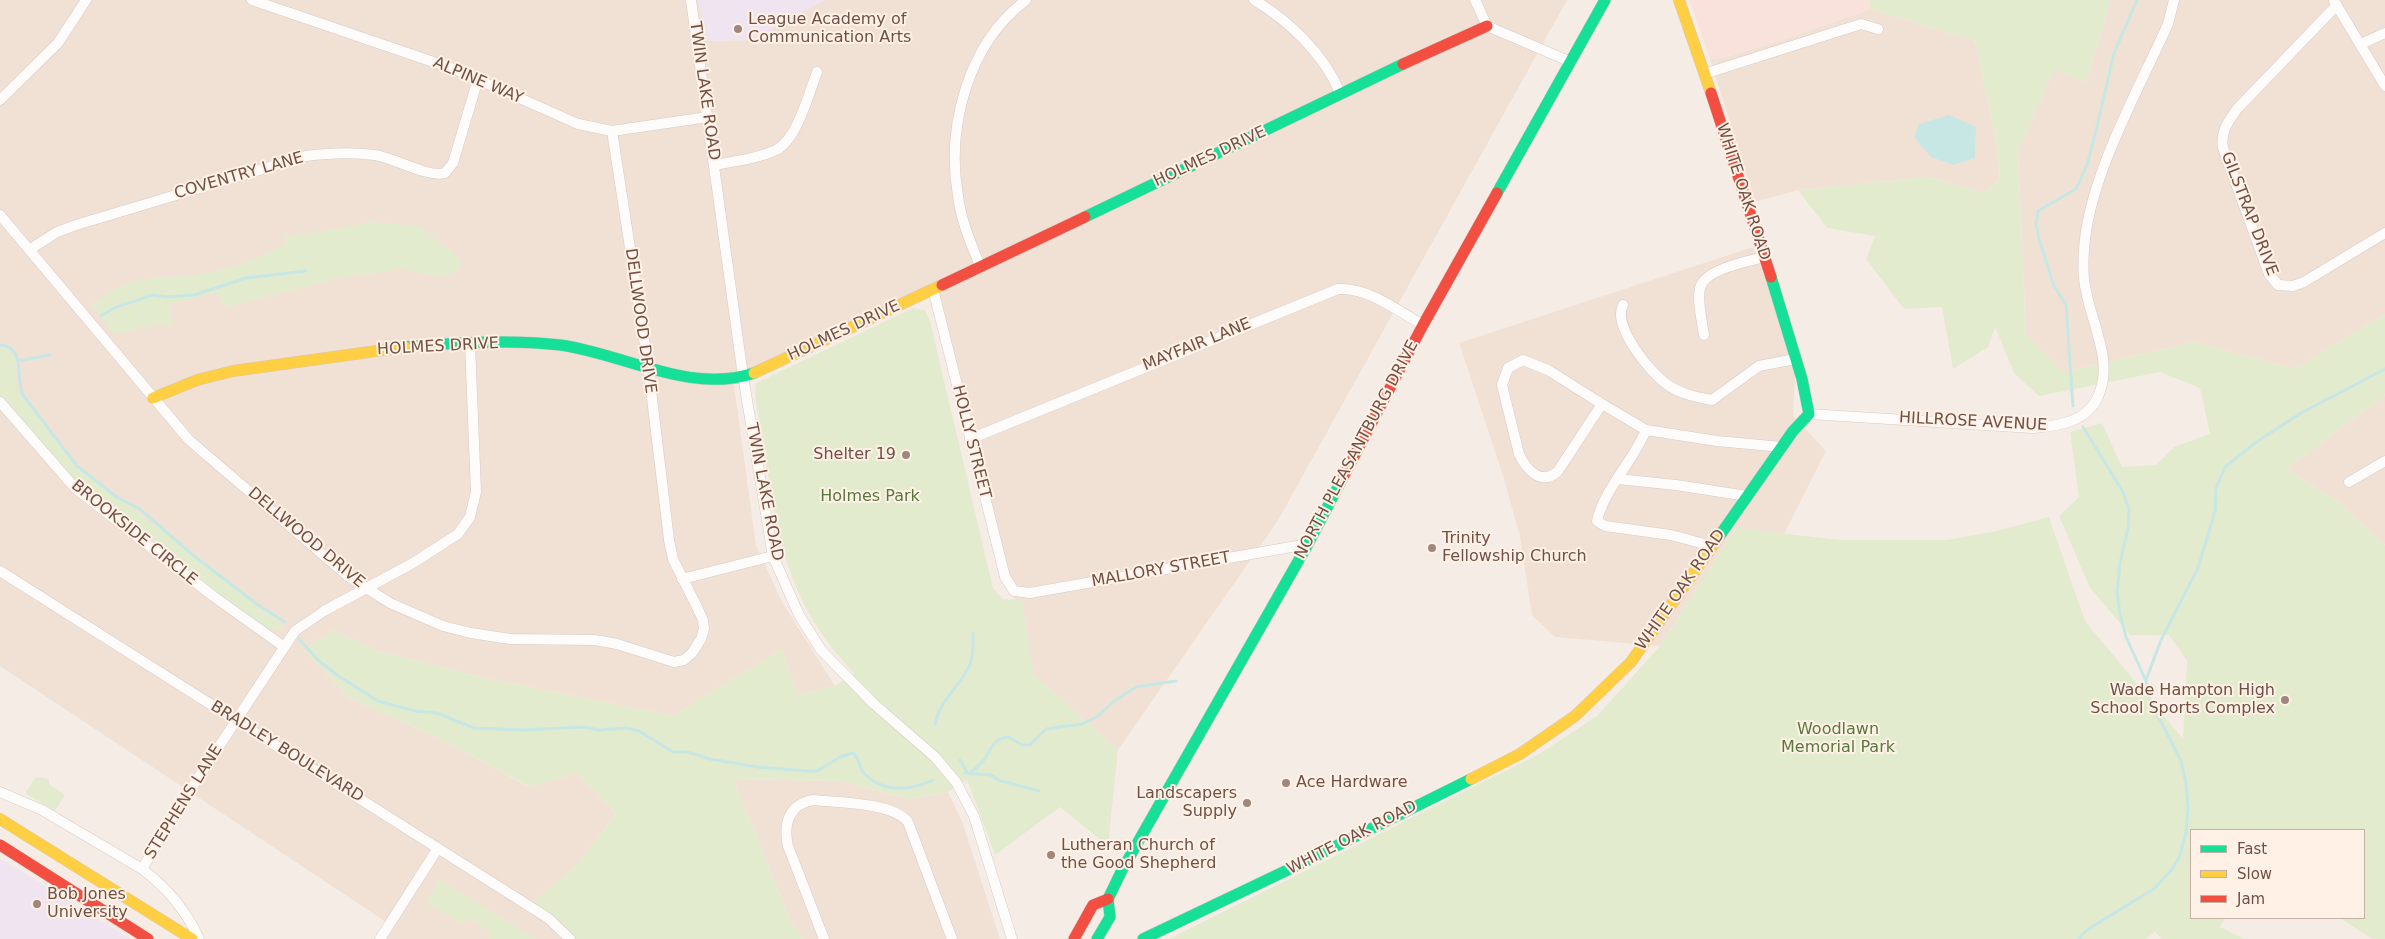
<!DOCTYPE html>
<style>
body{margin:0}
#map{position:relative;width:2385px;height:939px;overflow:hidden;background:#f5ede5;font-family:"DejaVu Sans",sans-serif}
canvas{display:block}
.legend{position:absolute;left:2190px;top:829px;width:175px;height:90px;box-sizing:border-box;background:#fff1e5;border:1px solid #c7b1a5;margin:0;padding:6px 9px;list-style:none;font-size:15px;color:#725046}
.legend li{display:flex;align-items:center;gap:10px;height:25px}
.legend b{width:25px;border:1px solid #c7b1a5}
</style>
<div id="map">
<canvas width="2385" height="939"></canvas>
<ul class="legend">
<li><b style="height:6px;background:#16e098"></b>Fast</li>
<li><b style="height:6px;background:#ffcf43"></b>Slow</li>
<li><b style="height:6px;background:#f24e42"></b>Jam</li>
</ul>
</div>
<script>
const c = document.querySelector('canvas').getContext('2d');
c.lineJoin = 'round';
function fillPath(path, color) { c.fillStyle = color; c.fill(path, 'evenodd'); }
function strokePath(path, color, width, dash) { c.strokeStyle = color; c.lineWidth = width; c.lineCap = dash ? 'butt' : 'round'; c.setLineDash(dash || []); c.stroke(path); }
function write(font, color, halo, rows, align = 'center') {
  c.font = font + ' "DejaVu Sans",sans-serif'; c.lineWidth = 4; c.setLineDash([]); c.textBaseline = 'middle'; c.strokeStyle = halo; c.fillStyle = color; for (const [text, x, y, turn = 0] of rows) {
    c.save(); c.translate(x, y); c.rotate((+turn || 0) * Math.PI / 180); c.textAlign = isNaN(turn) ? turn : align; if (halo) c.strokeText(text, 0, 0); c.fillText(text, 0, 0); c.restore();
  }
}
fillPath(new Path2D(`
 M0,0h698l9,41 45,-1 72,-40h743l-290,522 -159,228 -91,-81 -11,-62 -87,-315 -196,86 23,167 26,57 53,84 -37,9 -16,-46 -109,67 -197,-40 -98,-25 -45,-21 -29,20 46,48 91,41 88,48 47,-14 40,41 -42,54 -43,36 30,35h-180l8,-15 -389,-258z
 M2111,0h274v314l-90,55 -100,-27 -133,30 -36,-37 -8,-183 36,-83 32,13z
 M1871,9l104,32 21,99 4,39 -17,14 -54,-16 -131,13 -43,12 -45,-143 16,-2 53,-16z
 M1753,247l43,111 -3,58 33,35 -42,83 -48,-6 -76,118 -105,-9 -23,-22 -12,-78 -16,-58 -45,-136z
 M2385,395v150l-48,-44 -51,-32z
 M733,779l108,2 68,18 39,-7 14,29 38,118h-197l-11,-15z`), '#f1e1d5');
fillPath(new Path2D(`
 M1689,0h180l2,9 -92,32 -53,16 -16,2z`), '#f9e2db');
fillPath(new Path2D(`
 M698,0h126l-72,40 -45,1z
 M0,858l18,11 112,70h-130z`), '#efe4ef');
fillPath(new Path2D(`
 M1869,0h242l-25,82 -32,-12 -36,82 8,183 36,37 133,-30 100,27 90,-55v81l-99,74 51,32 48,44v394h-13l-32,-21h24v-88h-173v88h34l-5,9 24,12h-82l-7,-7 -9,7h-977l370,-185 58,-38 63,-70 76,-118 104,12h107l49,-9 53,-14 36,104 98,118 4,-78 -18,-26h-39l-40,-47 -31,-72 20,-19 -9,-65 32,-9 20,44 34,-2 18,-18 36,-13 -10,-46 -40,-16 -121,24 -25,-23 -19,-46 -7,20 -35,22 -11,-62 -38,2 -38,-50 9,-23 -48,-8 -29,-38 131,-13 54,16 17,-14 -4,-39 -21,-99 -104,-32z
 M369,222l51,4 42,35 -5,11 -20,5 -33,-8 -65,9 -112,29 -12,-14 -45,11 3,22h-23l-36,8 -23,-29c12,-7 24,-18 37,-22 18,-6 35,-5 54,-7 36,-2 71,-15 103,-31v-9l42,-5z
 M913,308l12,2 5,11 63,267 10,11 19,1 12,75 84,75 -10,96 -48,-39 -65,48 -28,-75 -19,12 -39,7 -68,-18 -108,-2 59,145 11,15h-242l-31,-35 44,-36 42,-54 -40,-41 -46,14 -89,-48 -91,-41 -46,-48 29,-20 45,21 98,25 197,40 109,-67 16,46 37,-9 19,-13c-66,-69 -77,-134 -90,-226 -3,-18 -11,-47 -8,-64z
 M0,345c28,9 9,29 20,48l52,68 84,65 9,4 26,22 26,18 37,35 18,10 13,12 -5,3h-12l-60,-43 -123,-97 -21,-19 -64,-75z
 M36,777l13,2v5l16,11 -10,16 -30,-18z
 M440,880l96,59h-48l3,-6 -23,-15 -5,7 -37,-23z`), '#e3ebcf');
fillPath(new Path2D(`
 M1949,115l27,12 -1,31 -22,7 -22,-8 -17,-20 5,-13z`), '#c7e7e5');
strokePath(new Path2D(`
 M101,316l13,-8 39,-13 13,2 28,-2 52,-17 60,-7
 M0,345c26,2 15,32 23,50l54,71 41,32 22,11 54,47 64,49 27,17
 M18,361l32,-6
 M2073,406l-7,-101 -12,-19 -15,-47 -3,-15 2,-13 38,-22 11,-24 8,-30 19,-82 23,-53
 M299,639l20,22 18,14 41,26 37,10 22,2 37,15 50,2 59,-3 17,3 27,-2 12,3 34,21h15l22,7 48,8 49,4h10l23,-14 13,-4c7,5 5,14 11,20 18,20 46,18 69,7
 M2146,680l15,-40 37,-72 17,-57 1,-23 9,-21 30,-24 46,-30 84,-44
 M935,725c5,-27 26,-38 35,-61 4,-9 3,-20 3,-31
 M960,760l7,12
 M971,772c4,-3 9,-7 12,-11 8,-11 9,-22 25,-24l14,8h8l16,-16 36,-5 16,-8 16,-15 22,-14 40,-6
 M965,773l26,2 7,5 41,11
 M2078,939l9,-9 68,-42 17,-19 8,-13 6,-24 2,-24 -2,-25 -5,-22 -31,-61 -4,-19 -20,-44 -6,-23 -3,-22 3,-29 8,-35 1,-18 -6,-18 -40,-65`), '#c7e7e5', 3);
const street = new Path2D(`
 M252,0l202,69 124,55 34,7 96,-14
 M691,0l52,376 30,180 26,59 22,35 53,54 61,53 21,25 18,34 38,123
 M1254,0c34,20 71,55 86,93
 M1475,0l12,26 84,36
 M2334,1l51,85
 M2337,5l-100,104c-9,13 -17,23 -14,39l46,126 9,11 15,1 11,-4 81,-49
 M2361,44l24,-11
 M1704,74l157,-50 17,5
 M0,100l58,-57 28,-43
 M715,165c20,-4 42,-6 61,-15 21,-10 33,-57 41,-78
 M0,215l189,225 160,137 41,26 53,23 28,7 39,6 85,1 22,4 57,18 10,-2 8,-7 9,-14 3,-10 -1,-9 -6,-13 -24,-48 -4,-19 -21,-175 -36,-234
 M29,250l28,-18 19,-7 230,-69c23,-3 46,-4 69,-1 20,3 53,23 70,18l8,-10 25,-84
 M980,266c-9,-23 -19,-45 -22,-70 -12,-70 10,-152 68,-196
 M933,289l72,288 9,14 16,2 278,-49
 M1623,305c-11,21 27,68 45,80 13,9 28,12 44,15l47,-34 36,-7
 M1704,335c-2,-14 -7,-34 -4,-47 5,-19 46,-26 64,-31
 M1523,360l25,10 54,34 -44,67c-17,16 -32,-2 -39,-17l-17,-69 6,-17z
 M0,402l75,86 138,108 70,50
 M1602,404l44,26 71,11 65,6
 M1809,414l224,14c25,-2 56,-6 66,-34 14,-33 -7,-70 -13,-103 -3,-13 -3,-28 -2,-41 4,-72 55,-161 84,-226l6,-24
 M1646,430c-12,30 -43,61 -49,91l8,5 66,9 41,11
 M970,439l368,-150c30,-2 60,22 85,36
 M1618,479l58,6 71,11
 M2349,482l36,-21
 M0,571l548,347 22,21
 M682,579l91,-23
 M0,792l42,18 100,59c24,18 45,43 57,70
 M142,869l43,-71 110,-167 29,-20 89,-48 45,-29 12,-17 6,-25 -6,-148
 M380,939l58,-91
 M824,939l-36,-93c-5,-22 1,-42 25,-46 25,3 79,2 95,22l44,117`);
const fast = new Path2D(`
 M1497,193l108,-193
 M1085,217l318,-153
 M405,347c51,-4 104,-8 155,-2 62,8 131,50 194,28
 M1718,538l75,-107 16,-17 -7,-35 -31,-102
 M1097,939l13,-22 -2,-18 14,-29 186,-326 32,-61
 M1143,939l153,-73 175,-87`);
const slow = new Path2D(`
 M1679,0l32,93
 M754,373l188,-88
 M153,398l44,-18 36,-9 172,-24
 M1471,779l49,-25 55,-38 56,-54 87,-124
 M0,819l192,120`);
const jam = new Path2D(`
 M1403,64l84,-38
 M1711,93l60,184
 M942,285l143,-68
 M1340,483l83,-158 74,-132
 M0,845l148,94
 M1074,939l19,-34 15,-6`);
strokePath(street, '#d6cac4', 11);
strokePath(fast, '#d6c8c2', 12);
strokePath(slow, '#d6c8c2', 12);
strokePath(jam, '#d6c8c2', 12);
strokePath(street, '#fefcfb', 10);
strokePath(fast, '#16e098', 11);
strokePath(slow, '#ffcf43', 11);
strokePath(jam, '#f24e42', 11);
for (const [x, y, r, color] of [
 [738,29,5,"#a0877e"],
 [906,455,5,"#a0877e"],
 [1432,548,5,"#a0877e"],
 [2285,700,5,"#a0877e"],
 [1286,783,5,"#a0877e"],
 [1247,803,5,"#a0877e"],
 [1051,855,5,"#a0877e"],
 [37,904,5,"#a0877e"]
]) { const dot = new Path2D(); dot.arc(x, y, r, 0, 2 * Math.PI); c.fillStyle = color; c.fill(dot); strokePath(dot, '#fff1e5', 2); }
write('16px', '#725046', '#fff1e5', [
 ["League Academy of",748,20],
 ["Communication Arts",748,38],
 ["Shelter 19",896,455,"right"],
 ["Trinity",1442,539],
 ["Fellowship Church",1442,557],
 ["Wade Hampton High",2275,691,"right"],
 ["School Sports Complex",2275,709,"right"],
 ["Ace Hardware",1296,783],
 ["Landscapers",1237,794,"right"],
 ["Supply",1237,812,"right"],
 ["Lutheran Church of",1061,846],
 ["the Good Shepherd",1061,864],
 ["Bob Jones",47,895],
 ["University",47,913]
], 'left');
write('16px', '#725046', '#fff1e5', [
 ["ALPINE WAY",478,81,23],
 ["TWIN LAKE ROAD",704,91,82],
 ["HOLMES DRIVE",1210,157,-25],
 ["COVENTRY LANE",239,176,-16],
 ["WHITE OAK ROAD",1743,192,72],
 ["GILSTRAP DRIVE",2249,214,69],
 ["DELLWOOD DRIVE",640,321,82],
 ["HOLMES DRIVE",844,331,-25],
 ["MAYFAIR LANE",1197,345,-22],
 ["HOLMES DRIVE",438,347,-3],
 ["HILLROSE AVENUE",1973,422,3],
 ["HOLLY STREET",971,442,76],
 ["NORTH PLEASANTBURG DRIVE",1357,450,-62],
 ["TWIN LAKE ROAD",764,492,79],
 ["BROOKSIDE CIRCLE",134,533,39],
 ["DELLWOOD DRIVE",306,538,40],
 ["MALLORY STREET",1161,570,-10],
 ["WHITE OAK ROAD",1681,590,-55],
 ["BRADLEY BOULEVARD",287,752,32],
 ["STEPHENS LANE",184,802,-58],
 ["WHITE OAK ROAD",1352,838,-27]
]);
write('16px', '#57783f', '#fff1e5', [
 ["Holmes Park",870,497],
 ["Woodlawn",1838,730],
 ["Memorial Park",1838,748]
]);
</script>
